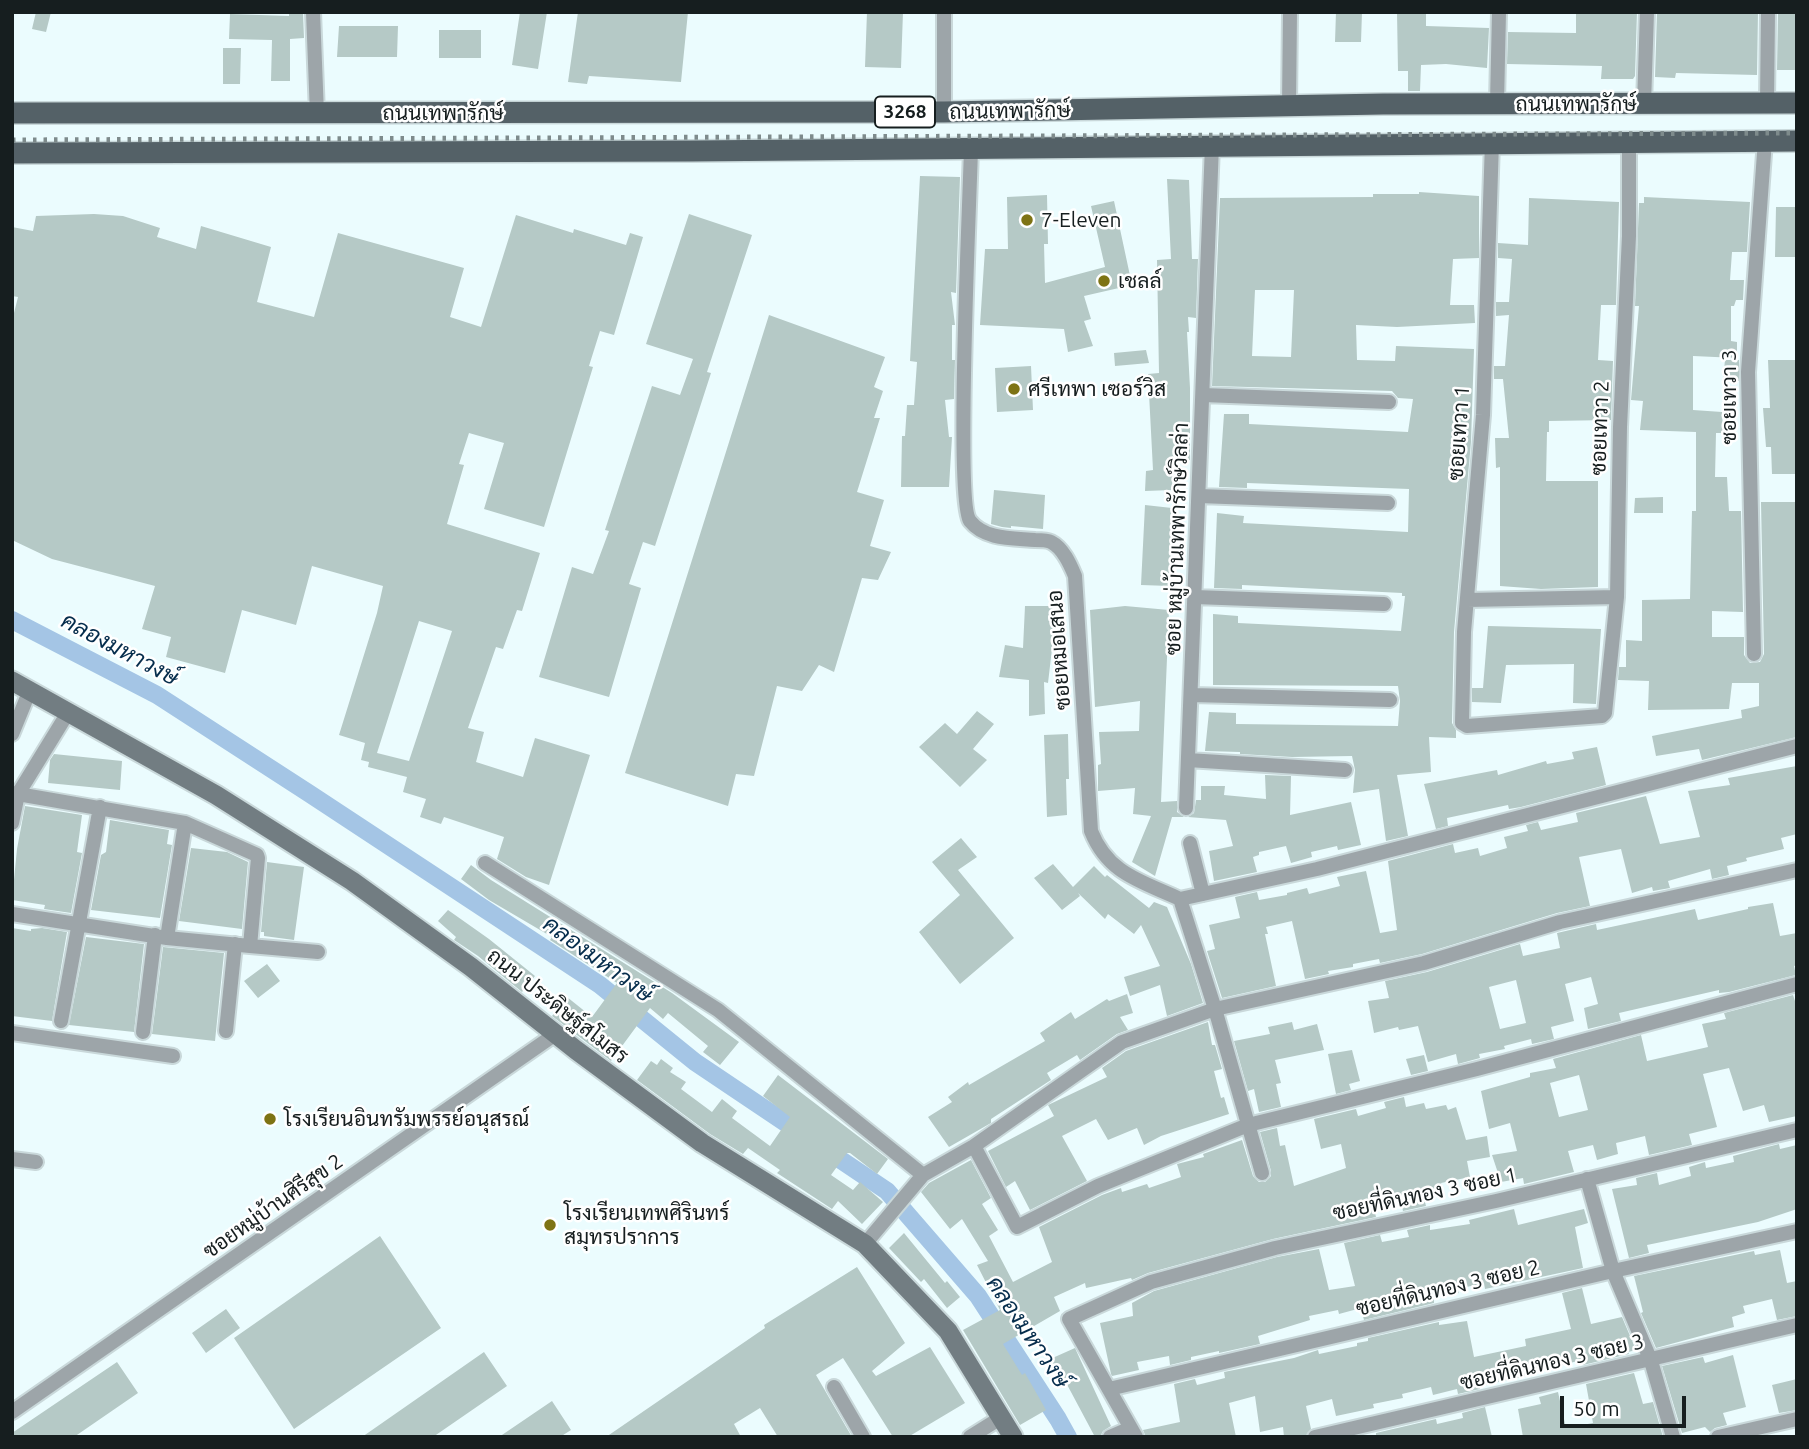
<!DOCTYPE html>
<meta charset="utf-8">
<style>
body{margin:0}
#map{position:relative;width:1809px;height:1449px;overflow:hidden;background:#ebfcfe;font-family:Ubuntu,sans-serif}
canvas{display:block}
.frame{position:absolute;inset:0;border:14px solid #161e1f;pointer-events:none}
.scale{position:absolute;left:1560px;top:1396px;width:126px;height:32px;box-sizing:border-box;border:4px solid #161e1f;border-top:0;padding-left:9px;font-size:21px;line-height:24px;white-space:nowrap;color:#161e1f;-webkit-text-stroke:5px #fff;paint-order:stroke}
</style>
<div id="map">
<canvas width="1809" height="1449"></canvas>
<div class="frame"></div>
<div class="scale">50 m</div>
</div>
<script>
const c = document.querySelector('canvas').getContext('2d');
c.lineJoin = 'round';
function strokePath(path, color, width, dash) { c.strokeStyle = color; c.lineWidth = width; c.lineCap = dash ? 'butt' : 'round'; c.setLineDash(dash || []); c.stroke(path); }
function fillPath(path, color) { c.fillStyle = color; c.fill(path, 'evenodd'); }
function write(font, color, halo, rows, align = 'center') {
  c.font = font + ' Ubuntu,Sarabun,sans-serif'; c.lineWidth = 5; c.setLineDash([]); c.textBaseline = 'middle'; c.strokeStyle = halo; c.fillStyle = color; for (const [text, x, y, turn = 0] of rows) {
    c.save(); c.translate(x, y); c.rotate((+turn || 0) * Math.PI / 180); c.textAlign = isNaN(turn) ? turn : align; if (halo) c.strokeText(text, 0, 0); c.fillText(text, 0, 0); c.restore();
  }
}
strokePath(new Path2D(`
 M12,620l145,75 153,99 290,191 95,77 192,129 91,105 80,123 10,18`), '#a4c5e5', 18);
fillPath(new Path2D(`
 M36,12h15l-5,20 -14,-3z
 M520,12h27l-9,57 -26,-4z
 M578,12h110l-7,70 -92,-6 -2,8 -19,-2z
 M867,12h36l-2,56 -36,-1z
 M1336,12h26l-1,30h-26z
 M1397,12h29v14l63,2 -2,40 -41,-4 -25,1 -1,26h-12v-20h-10z
 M1576,12h61l-2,64 -2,3h-32l1,-13 -95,-2 1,-32 68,1z
 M1657,12h101l-1,63 -81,-2 -1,5 -20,-1z
 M1778,12h19v58h-20z
 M303,13l1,25 -14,1v42h-19l1,-41 -43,-1 1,-25 59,2v-2z
 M339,26h59l-1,31h-60z
 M439,30h42v28h-42z
 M223,48h18l-1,36h-17z
 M920,176l40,1 -4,116 -5,-1 4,33h-3v35h3l-1,39 -9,1 4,37h3l-3,50h-48l1,-51h3l2,-31h7l3,-43 -7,-1z
 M1167,179l22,1 3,79h6l-2,59 -8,-1 1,15h-2l3,56v72l-17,1 -1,29 -27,1 1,-20 7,-1 -5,-96 11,-1 -2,-113 14,-1z
 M1419,192l60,4v62l-26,1 -3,46h24l1,18 -78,4 -41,-2 1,35 38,1 1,-15 78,3 -3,93 -17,190 -2,91 4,7v8l-27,-1 2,35 -34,3 11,61 -22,5 -7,-52 -26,4 2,-23 -3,-14 -60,1 -52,-3v-2l-35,-1 4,-39 27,1v11l162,2 2,-25 -2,-15 -185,-1v-71l25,2v7l163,8 4,-35h-3v-3l-160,-8v4l-28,-1 3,-75 27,3 -1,7 165,9 1,-43 -162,-6v5l-28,-1 5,-73h25v10l159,8 5,-33 -15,-1 -6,-7 -180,-5 8,-188 153,-1v-3h46zM1255,290h39l-3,67 -39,-1z
 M1047,195l1,49h-4l1,39 60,-16 -14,-61 23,-5 18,84 -48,11 7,23 -7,2 9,25 -25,6 -4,-23 -84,-4 5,-76h23l-1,-52z
 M1644,197l106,5 -3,50h-15l-2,28h14l-1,20h-7l-2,6h-3v35l6,1v16l-44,-2v54l29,2 1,21h-7l-1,44h12l2,34h12l2,101 -31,-1v26h32v18l6,8 10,-1 4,-8 -3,-152h36v235l-95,23 -3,-11 -43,7 -4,-20 90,-18 -1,-8 18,-4v-23h-27l-3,26 -81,1 1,-29 -31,-1 1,-13h7v-27l16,1v-41l48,-1 2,-88h4v-79l-56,-2 3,-29 -12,-1 8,-94h-4l4,-103h5z
 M1529,198l90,4 -3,103h-15l-3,55 15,1 -2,59 -62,1v11h-2l-1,49h52v106l-57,2 -41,-3v-119l-4,1 -1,-30h14l-6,-59h-9v-13h11l4,-51 -13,1v-14h13l3,-43 -14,-1v-15l30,2z
 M1776,207h21v50h-22z
 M94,214l29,2 37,12 -3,9 39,12 5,-23 70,21 -14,55 57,15 24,-84 126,35 -14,49 31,10 35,-112 57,18 1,-4 52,16 4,-12 13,4 -29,98 -14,-4 -11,35 4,1 -49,160 -60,-18 20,-66 -35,-10 -10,31 5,1 -17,59 93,29 -18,58 -5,-1 -14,39 -7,-2 -28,81 16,4 -8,30 47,15 12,-39 55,17 -41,130 -23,-8 -29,-18 7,-22 -60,-20 -3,7 -21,-7 6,-18 -23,-7 4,-15 -39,-10 1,-5 -8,-2 4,-17 -26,-8 38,-122 6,-27 -71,-20 -16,59 -54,-15 -17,63 -59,-16 5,-20 -29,-8 13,-43 -103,-27 -40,-19v-219l6,-24 -6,-1v-69l21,4 3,-15zM419,621l33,10 -43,130 -32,-8z
 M689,214l63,21 -45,137 4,1 -56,173 -12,-4 -14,42 12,4 -32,109 -70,-20 33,-110 21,7 16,-43 -4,-1 47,-144 28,9 13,-36 -47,-15z
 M769,315l116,42 -11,30 9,4 -9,27h6l-23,74 27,8 -14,46 21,6 -13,28 -16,-2 -28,94 -15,-7 -17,26 -25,-5 -23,90 -18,-2 -8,32 -103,-33z
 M1146,350l3,13 -34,3 -1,-13z
 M1725,360h14v21h-16z
 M1768,360h29v114h-25l-1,-27h-5l-3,-39h7z
 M1031,366l2,44 -36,2 -2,-44z
 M994,490l51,5 -2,34 -32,-3v2l-9,-1 -11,-3z
 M1663,497v16h-29l1,-15z
 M1145,505l27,3 -2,78 -29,-1z
 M1025,606h32l-9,77 -4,-1 1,32 -16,2v-36l-30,-3 6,-32 18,3z
 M1125,606l44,4 -8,192 16,-1v11l7,5h-12l-17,59 -23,-14 19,-46 -18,-2 2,-26 -37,3v-26l3,-1 -2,-32 40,-1 1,-30 -45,6 -5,-97z
 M1488,626l113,3 -5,75 -23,-1 1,-39 -68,1 -5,38 -29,-1v-14h11z
 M977,711l17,13 -21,25 14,11 -27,27 -41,-40 26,-24 12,11z
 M1068,734l1,45h-3l1,36 -20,2 -3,-82z
 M1597,747l9,38 -85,22 -12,2 -1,-4 -61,13 1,8 -12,3 -12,-45 73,-14 1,5 48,-14 1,3 27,-5 -2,-7z
 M54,754l68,7 -2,29 -72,-7 2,-23z
 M1797,766v68l-16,4 3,11 -38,9 1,3 -20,5 2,9 -17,4 -2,-10 -42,12 2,7 -17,3 -1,-4 -20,6 -11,-44 -42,8 11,49 -33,7 -135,41 -42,9 -1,-4 -26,5v3l-25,4 1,3 -24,5 -13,-58 -26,6 2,7h-3l11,52 -54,12 -15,-47 8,-2 -6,-24 31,-7 -5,-21 22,-5 2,8 28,-5v-2l20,-5 2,6 31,-8 -3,-9 29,-6 14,62 17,-3 -9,-69 65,-17 2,9 23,-5 2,8 27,-8 -3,-11 24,-6 -2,-6 12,-3 3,8 37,-8 -2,-9 70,-17 14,48 40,-7 -12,-46 42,-6 -2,-7z
 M1265,775l26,1 -1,39 61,-13 10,43 -23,5 -1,-4 -26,6 1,5 -21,6 -5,-17 -27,6v3l-6,2 4,15 -43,9 -5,-30 24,-5 -7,-26 -38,-3 6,-4 2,-13h5v-14h24l-1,9 42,4z
 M25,806l57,9 -5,37 5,1 -11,60 -27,-4 1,-4 -33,-5 5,-51z
 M110,820l59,10 -2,14 5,1 -12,73 -69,-8 10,-55 5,-3z
 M961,838l16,19 -19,13 56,68 -54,46 -41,-52 41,-37 -28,-33z
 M191,848l36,4 21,10 -6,67 -63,-8z
 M267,862l37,5 -10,73 -30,-4v-4h-3z
 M1053,864l20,23 21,-21 11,11 2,-2 42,33 5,-6 13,5 24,57 12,39 -36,13 -7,-31 -30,11 -6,-19 36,-11 -19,-41 -7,9 -26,-20 -3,5 -27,-26 2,3 -18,14 -28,-32z
 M471,865l20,15 181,113 67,49 -19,23 -17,-13 5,-6 -40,-33 -5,6 -13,-11 -39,53 -59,-45 15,-19 25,20 25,-34 -67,-43 2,-3 -63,-37 -28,-21z
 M1773,903l7,33 17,-3v32l-3,1 2,9 -67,17 -10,1v-3l-100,23 2,8 -33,8 -4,-21 14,-4 -7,-27 -26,7 9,37 -23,6 3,12 -22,5 -1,-5 -27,7 1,3 -26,5 1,4 -22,6 -2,-10 -28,8 -10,-36 -19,4 -1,-3 -24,6 -6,-32 21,-3 -4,-17 42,-9 93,-28 3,12 37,-8 -3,-15 39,-9 1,6 98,-21 3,11 50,-11v-2zM1516,980l10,43 -26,6 -11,-42z
 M448,910l41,29 46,37 -13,16 -44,-36 -24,-16 2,-3 -18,-16z
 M12,928l19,3v-2l11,-1 25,4 -15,89 -40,-5z
 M86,937l58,7 -10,88 -65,-7z
 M163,947l61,6 -9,88 -63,-7z
 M267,964l13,17 -22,17 -14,-17z
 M1127,994l6,19 -13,4 8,13 -11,4 -37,26 -3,-5 -30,18 4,7 -60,39v4l-42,24 -21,-30 24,-15 -4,-5 20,-15 1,3 76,-44 -5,-8 31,-21 4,7 32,-20 2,2z
 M1793,995l4,12v109l-28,6 -5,-17 -21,6 -14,-43 -26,6 14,53 -28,7 3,11 -43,10 -4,-19 -29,7 2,11 -21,6 -4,-15 -25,6 6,21 -50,12 -1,-6 -22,4 -9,-27 25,-4 -7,-28 -21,6 -8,-38 49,-14v-4l26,-5 -3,-9 88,-24 6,26 61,-14 -6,-23 24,-5 -2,-6zM1579,1075l9,35 -29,7 -9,-34z
 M1208,1022l4,23h3l7,24 -8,2 7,27 3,-1 5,17 -68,22 -17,9 -7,-17 -29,12 -12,-21 -34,17 25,45 -57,29 -15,-29 -9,6 -18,-36 66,-35 -6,-11 59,-28 -5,-9 24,-17z
 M1292,1022l2,8 23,-6 7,26 -49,10 6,23 -5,1 5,23 -22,5 -5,-23 -6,2 -14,-50 36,-7 -2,-7z
 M1352,1050l8,31 -11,3 2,6 -15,4 -8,-40z
 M1424,1055l4,16 -17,4 -5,-16z
 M661,1059l12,9 -3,4 16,10 -5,7 31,23 10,-13 15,12 -5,7 38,28 20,-29 -27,-21 15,-21 110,84 -11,15 -27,-21h-3l-16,22 22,15 7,-8 23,20 -21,22 -24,-23 -6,8 -55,-36 3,-3 -32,-22 -5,6 -33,-20 -73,-54 14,-19 6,4z
 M1404,1097l2,10 18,-4 2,6 20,-4 2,5 8,-3 10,33 21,-4 3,21 -23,4 3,16 -29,6 2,6 -20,5 3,12 -23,5 -3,-13 -27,6 3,13 -103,22 -125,34 -16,7 -1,-2 -45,10 -1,-5 -31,14 6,14 -57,33 19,31 3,-2 21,37 -26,15 -57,-95 37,-20 -23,-45 11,-4 -26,-42 -12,10 -29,-37 8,-9 42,-23 20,38 -9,6 16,26 -9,6 24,46 39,-20 -13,-35 63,-32 19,-7 1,4 25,-8 2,4 32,-11 -4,-13 27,-7 -1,-3 39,-14 11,36 6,6h6l6,-6v-5l-11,-39 17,-4 3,18 5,-1 9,41 52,-18 -5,-24 -20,5 -7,-30 42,-10 2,7 28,-8 -2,-6z
 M1779,1144l1,5 17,-4v64l-39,13 -111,23 2,8 -20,5 -17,-69 25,-4 -1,-7 21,-5 2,12 32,-9 -2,-9 16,-5 1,6 28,-6 -1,-6z
 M1514,1209l4,16 66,-16 4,14 -13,4 8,41 -98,21 -1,-6 -26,6 1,4 -25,5v5l-70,17 -3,-12 -22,6 -1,-4 -29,6 1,4 -52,16 2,8 -41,9v-2l-28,6v3l-21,5 -1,-9 -32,6 2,8 -27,6 -1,-2 -11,-51 33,-7 -1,-13 22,-12 123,-34 42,-8 10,41 26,-4 -11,-43 36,-8 2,7 27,-5 -2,-7 23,-5v5l40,-6 -1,-4z
 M904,1233l41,50 2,-2 13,16 -13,11 -23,-29 -3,3 -32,-34z
 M380,1236l61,92 -147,101 -60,-91z
 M1780,1250l7,33 10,-2v35l-20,4 -5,-21 -29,7 2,7 -13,4 2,10 -78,21 -15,-35 2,-1 -9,-36 120,-25 1,4z
 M857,1267l48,76 -33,28 4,5 54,-29 35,56 -57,34h-15l-50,-79 -27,17 36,62h-74l-18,-29 -26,16 7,13h-135l159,-109 -1,-3z
 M1582,1288l9,36 31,-7 14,33 -8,2 1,2 -46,11 -5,-4 -51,12v3l-47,10v3l-22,5 -1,-5 -24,6 -2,-8 -29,7 1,4 -30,6 1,4 -38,8 -4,-17 -26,7 5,23 -5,8h-22l-1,-10 -23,5 -5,-36 -26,7 7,34h-90l-3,-7 37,-8 -6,-38 21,-5 2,6 28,-7 -1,-6 70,-14 24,-8 1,4 38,-8v-3l11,-2v-3l71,-16v3l28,-4 7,36 52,-11 -1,-7 46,-10 -9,-36z
 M226,1309l14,19 -34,25 -14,-20z
 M1075,1348l36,78 -8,5 -3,6h-5l-32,-60 -6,3 -9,-20z
 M484,1352l23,34 -74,51h-71z
 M1733,1355l13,52 -23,6 4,12 -12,3 -5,4 -5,-5 -23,6 -20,-67 41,-9 2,6z
 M117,1362l21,31 -64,44h-62v-4z
 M1634,1373l9,31 10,-2 10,35h-140l-5,-28 23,-5 -2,-7 19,-5 8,36 27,-5 -7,-39z
 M1797,1379v31l-18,3 -7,-28z
 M552,1401l19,29 -11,7h-61z
 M1485,1407l7,30h-116v-4l60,-14 1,5 26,-6 -1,-5z`), '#b5c9c6');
const street = new Path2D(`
 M313,12l4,102
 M1497,103l2,-91
 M1767,103l1,-91
 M1644,104l3,-92
 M1289,106l1,-94
 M944,112v-100
 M1492,142l-9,273 -19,217 -2,91 5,3 135,-10 3,-3 12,-116 3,-170 9,-191v-95
 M971,148c-1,47 -16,354 -1,373 15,19 43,17 65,19 4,0 12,0 16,2 12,6 19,22 24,34l16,255c17,43 50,50 89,68l35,110 47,164
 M1203,395l186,7
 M1199,496l189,7
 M1195,597l189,7
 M1467,600l150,-3
 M1754,654l-6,-282 17,-232
 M1192,695l198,5
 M12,734l18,-44
 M1188,760l157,10
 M12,793l173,30 72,32 1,3 -8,88 -83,-8 -155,-24
 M1186,808l26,-663
 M12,823l6,-29 51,-83
 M1190,843l13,51
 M485,863l233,147 205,165
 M1180,899l137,-30 480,-123
 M167,938l18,-115
 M250,946l68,6
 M61,1021l39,-214
 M226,1031l9,-87
 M143,1032l12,-97
 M12,1033l161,23
 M974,1146l43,81 81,-41 150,-61 229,-56 320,-85
 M12,1159l24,3
 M1587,1179l26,92 38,90 22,76
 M865,1244l58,-69 51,-29 148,-104 93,-33 209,-46 136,-41 237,-52
 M834,1387l29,50
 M1109,1389l504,-118 184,-40
 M12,1412l545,-379
 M970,1437l32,-20
 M1110,1437l21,-9
 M1136,1437l-67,-118 82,-37 124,-34 221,-47 301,-71
 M1315,1437l482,-112
 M1718,1437l79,-18`);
const secondary = new Path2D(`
 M12,681l204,114 136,86 119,86 105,83 126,93 163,101 83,87 65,106`);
const primary = new Path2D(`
 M12,113l932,-1 439,-8 414,-1
 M12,153l679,-2 1106,-10`);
strokePath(street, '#c9d8da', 18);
strokePath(secondary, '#c9d8da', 23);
strokePath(primary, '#c9d8da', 24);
strokePath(street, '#9da5a9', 14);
strokePath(secondary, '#727d82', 19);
strokePath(primary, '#546167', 21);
strokePath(new Path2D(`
 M12,140l1785,-7`), '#7e8b8c', 5, [3.5, 7]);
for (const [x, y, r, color] of [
 [1027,220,7,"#7e7314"],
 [1104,281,7,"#7e7314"],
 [1014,389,7,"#7e7314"],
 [270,1119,7,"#7e7314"],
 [550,1225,7,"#7e7314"]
]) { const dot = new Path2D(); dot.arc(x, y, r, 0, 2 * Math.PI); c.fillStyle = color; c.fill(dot); strokePath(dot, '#fff', 2.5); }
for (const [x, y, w] of [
 [905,112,60]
]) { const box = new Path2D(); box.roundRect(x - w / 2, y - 15.5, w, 31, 5); c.fillStyle = '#fff'; c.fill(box); strokePath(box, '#161e1f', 2); }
write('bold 19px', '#161e1f', null, [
 ["3268",905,112]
]);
write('21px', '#161e1f', '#fff', [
 ["ถนนเทพารักษ์",1576,104],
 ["ถนนเทพารักษ์",1010,111,-1],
 ["ถนนเทพารักษ์",443,113],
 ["ซอยเทวา 3",1729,397,-90],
 ["ซอยเทวา 2",1600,428,-88],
 ["ซอยเทวา 1",1459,433,-86],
 ["ซอย หมู่บ้านเทพารักษ์วิลล่า",1177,539,-88],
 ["ซอยหมอเสนอ",1059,650,-94],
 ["ถนน ประดิษฐ์สโมสร",558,1006,38],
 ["ซอยที่ดินทอง 3 ซอย 1",1425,1194,-12],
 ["ซอยหมู่บ้านศิรีสุข 2",273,1206,-35],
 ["ซอยที่ดินทอง 3 ซอย 2",1448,1288,-13],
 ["ซอยที่ดินทอง 3 ซอย 3",1552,1362,-13]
]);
write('21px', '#161e1f', '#fff', [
 ["7-Eleven",1041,220],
 ["เชลล์",1118,281],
 ["ศรีเทพา เซอร์วิส",1028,389],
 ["โรงเรียนอินทรัมพรรย์อนุสรณ์",284,1119],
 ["โรงเรียนเทพศิรินทร์",564,1213],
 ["สมุทรปราการ",564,1237]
], 'left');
write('italic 23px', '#062d4c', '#fff', [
 ["คลองมหาวงษ์",120,649,28],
 ["คลองมหาวงษ์",598,959,36],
 ["คลองมหาวงษ์",1028,1332,56]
]);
</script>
